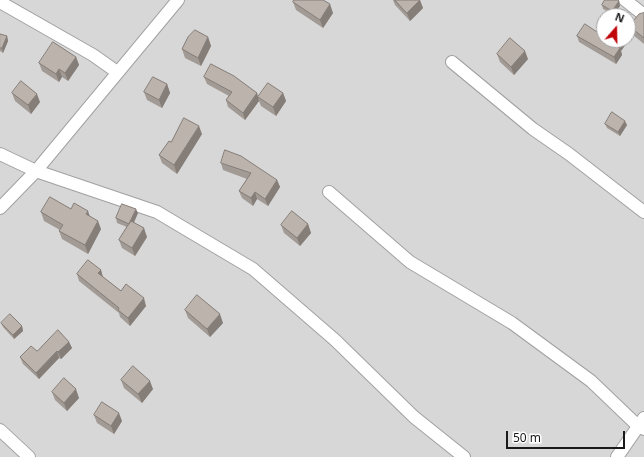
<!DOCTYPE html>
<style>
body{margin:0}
#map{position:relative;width:644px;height:457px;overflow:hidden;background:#ece8e0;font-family:"Noto Sans",sans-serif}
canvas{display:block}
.north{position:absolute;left:596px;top:8px;width:40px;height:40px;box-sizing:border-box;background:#fff;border:1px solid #a3a3a3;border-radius:50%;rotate:20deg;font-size:11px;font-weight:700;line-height:16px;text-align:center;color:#1a1a1a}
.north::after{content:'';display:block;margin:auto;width:14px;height:18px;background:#c00409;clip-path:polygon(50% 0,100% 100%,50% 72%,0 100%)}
.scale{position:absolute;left:506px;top:431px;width:119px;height:18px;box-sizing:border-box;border:2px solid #1a1a1a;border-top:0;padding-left:5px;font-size:12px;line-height:14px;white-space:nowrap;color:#1a1a1a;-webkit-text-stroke:3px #fff;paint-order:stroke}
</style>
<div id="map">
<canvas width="644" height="457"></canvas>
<div class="north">N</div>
<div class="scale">50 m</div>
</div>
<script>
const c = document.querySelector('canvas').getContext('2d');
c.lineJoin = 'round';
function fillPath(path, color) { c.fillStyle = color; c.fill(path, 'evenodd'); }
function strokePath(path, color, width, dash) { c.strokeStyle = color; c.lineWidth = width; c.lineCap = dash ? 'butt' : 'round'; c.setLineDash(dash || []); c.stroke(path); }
fillPath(new Path2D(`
 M0,0h644v457h-644zM604,16h24v24h-24z`), '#d8d7d7');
const street = new Path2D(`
 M625,0l19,15
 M0,2l93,53 24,17
 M452,62l81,67 36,25 75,58
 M0,154l36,17 121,41 96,57 82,71 79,77 50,40
 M329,192l81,70 102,61 79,58 47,45 6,3
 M0,208l36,-37 142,-171
 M0,430l29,27
 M617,457l27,-39`);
strokePath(street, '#a1a1a1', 14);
strokePath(street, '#fff', 12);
fillPath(new Path2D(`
 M393,0h26l4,8 -13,13 -15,-16z
 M293,2l40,11 -10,15 -27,-18z
 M602,5l18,1 -6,9 -11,-6z
 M644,13v31l-12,-10 -3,-8z
 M0,34l7,2 1,5 -5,12 -3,-2z
 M577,36h26l23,8 -5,7 1,4 -6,9 -37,-22z
 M208,37l3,9 -10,20 -16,-8 -3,-9z
 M497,54l31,5 -14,16 -14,-13z
 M76,57l3,8 -11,16 -6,-4 -3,5 -17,-11 -3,-8z
 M204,77l53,16 1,4 25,-4 3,8 -10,15 -15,-10 -2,-5 -14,19 -17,-13 -2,-7 3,-4 -22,-12z
 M167,84l3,9 -8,15 -15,-8 -3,-8z
 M12,93l28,9 -9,12 -16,-13z
 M605,124l22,1 -7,11 -13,-8z
 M202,134l-25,40 -15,-11 -3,-8 12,-13z
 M221,163l56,17 3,7 -12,19 -11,-7 -4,7 -11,-8 -3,-7 8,-12 -24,-9z
 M71,209l19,8 11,12 -13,25 -26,-15 -3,-8 1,-1 -16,-9 -3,-9z
 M138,213l-4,9 13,15 -12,19 -13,-8 -3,-8 8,-13 -10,-4 -1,-5z
 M308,224l3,9 -11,13 -16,-13 -3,-8z
 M101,270l2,7 18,14 25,15 -16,20 -10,-9 -1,-4 -40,-32 -2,-7z
 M185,310l38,13 -13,14 -22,-19z
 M1,323l21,3 1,5 -9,8 -11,-12z
 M69,342l3,6 -11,11 -2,-1 -20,21 -16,-15 -3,-7 17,-6z
 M121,380l32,9 -11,14 -18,-15z
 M52,392l27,6 -12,13 -12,-11z
 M94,415l28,6 -8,13 -17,-11z`), '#a29a94');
fillPath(new Path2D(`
 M420,0l3,8 -13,13 -3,-8z
 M619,1l1,5 -6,9 -2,-4z
 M330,4l3,9 -10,15 -3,-8z
 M7,36l1,5 -5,12 -1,-5z
 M208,37l3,9 -10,20 -3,-8z
 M622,40h3l1,4 -5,7 1,4 -6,9 -2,-7 4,-10z
 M525,51l3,8 -14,16 -3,-8z
 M76,57l3,8 -11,16 -3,-8z
 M59,69l3,8 -3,5 -3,-8z
 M167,84l3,9 -8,15 -3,-8z
 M257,93l2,8 -14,19 -2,-7z
 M283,93l3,8 -10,15 -3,-9z
 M37,94l3,8 -9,12 -3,-9z
 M625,121l2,4 -7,11 -2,-4z
 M199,126l3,8 -25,40 -3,-9z
 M277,180l3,7 -12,19 -3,-7z
 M255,192l2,7 -4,7 -2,-8z
 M136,209l2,4 -7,16 -2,-5z
 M88,211l3,9 -5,-6z
 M98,221l3,8 -13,25 -3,-9z
 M308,224l3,9 -11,13 -3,-8z
 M144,228l3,9 -12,19 -3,-8z
 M101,270l2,8 -5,-5z
 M144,298l2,8 -16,20 -2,-8z
 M220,314l3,9 -13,14 -3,-8z
 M22,326l1,5 -9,8 -1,-4z
 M69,342l3,6 -11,11 -3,-7z
 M57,351l2,7 -20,21 -3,-6z
 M150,381l3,8 -11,14 -4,-9z
 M76,389l3,9 -12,13 -3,-8z
 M119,413l3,8 -8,13 -3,-8z`), '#847d78');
const building = new Path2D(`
 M294,0h29l7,4 -10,16 -27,-18z
 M395,0h25l-13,13z
 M605,0h13l1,1 -7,10 -10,-6z
 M644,13v25l-15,-12 10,-12z
 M585,24l18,12 1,-2v6h18l-4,7 2,1 -6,9 -37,-21z
 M195,30l13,7 -10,21 -16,-9 6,-12z
 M0,34l7,2 -5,12h-2z
 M510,38l15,13 -14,16 -14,-13z
 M53,42l23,15 -11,16 -6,-4 -3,5 -17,-11z
 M211,64l23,12 23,17 -14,20 -17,-13 6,-8 -28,-15z
 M153,77l14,7 -8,16 -15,-8z
 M21,81l16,13 -9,11 -16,-12z
 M268,83l15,10 -10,14 -15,-10z
 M612,112l13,9 -7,11 -13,-8z
 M184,118l15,8 -25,39 -15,-10 10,-14 2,1z
 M225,150l16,6 36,24 -12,19 -10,-7 -4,6 -12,-7 12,-18 -30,-10z
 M50,197l21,12 3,-6 14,8 -2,3 12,7 -13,24 -26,-14 4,-6 -22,-13z
 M122,204l14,5 -7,15 -13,-6z
 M292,211l16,13 -11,14 -16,-13z
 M131,221l13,7 -12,20 -13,-8z
 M88,260l13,10 -3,3 23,18 5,-7 18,14 -16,20 -10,-8 1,-2 -42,-34z
 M197,295l23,19 -13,15 -22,-19z
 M10,314l12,12 -9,9 -12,-12z
 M58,330l11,12 -11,10 -1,-1 -21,22 -16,-16 11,-11 6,5z
 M133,366l17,15 -12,13 -17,-14z
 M64,378l12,11 -12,14 -12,-11z
 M102,402l17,11 -8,13 -17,-11z`);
fillPath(building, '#bcb3ac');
strokePath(building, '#847d78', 1);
</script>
